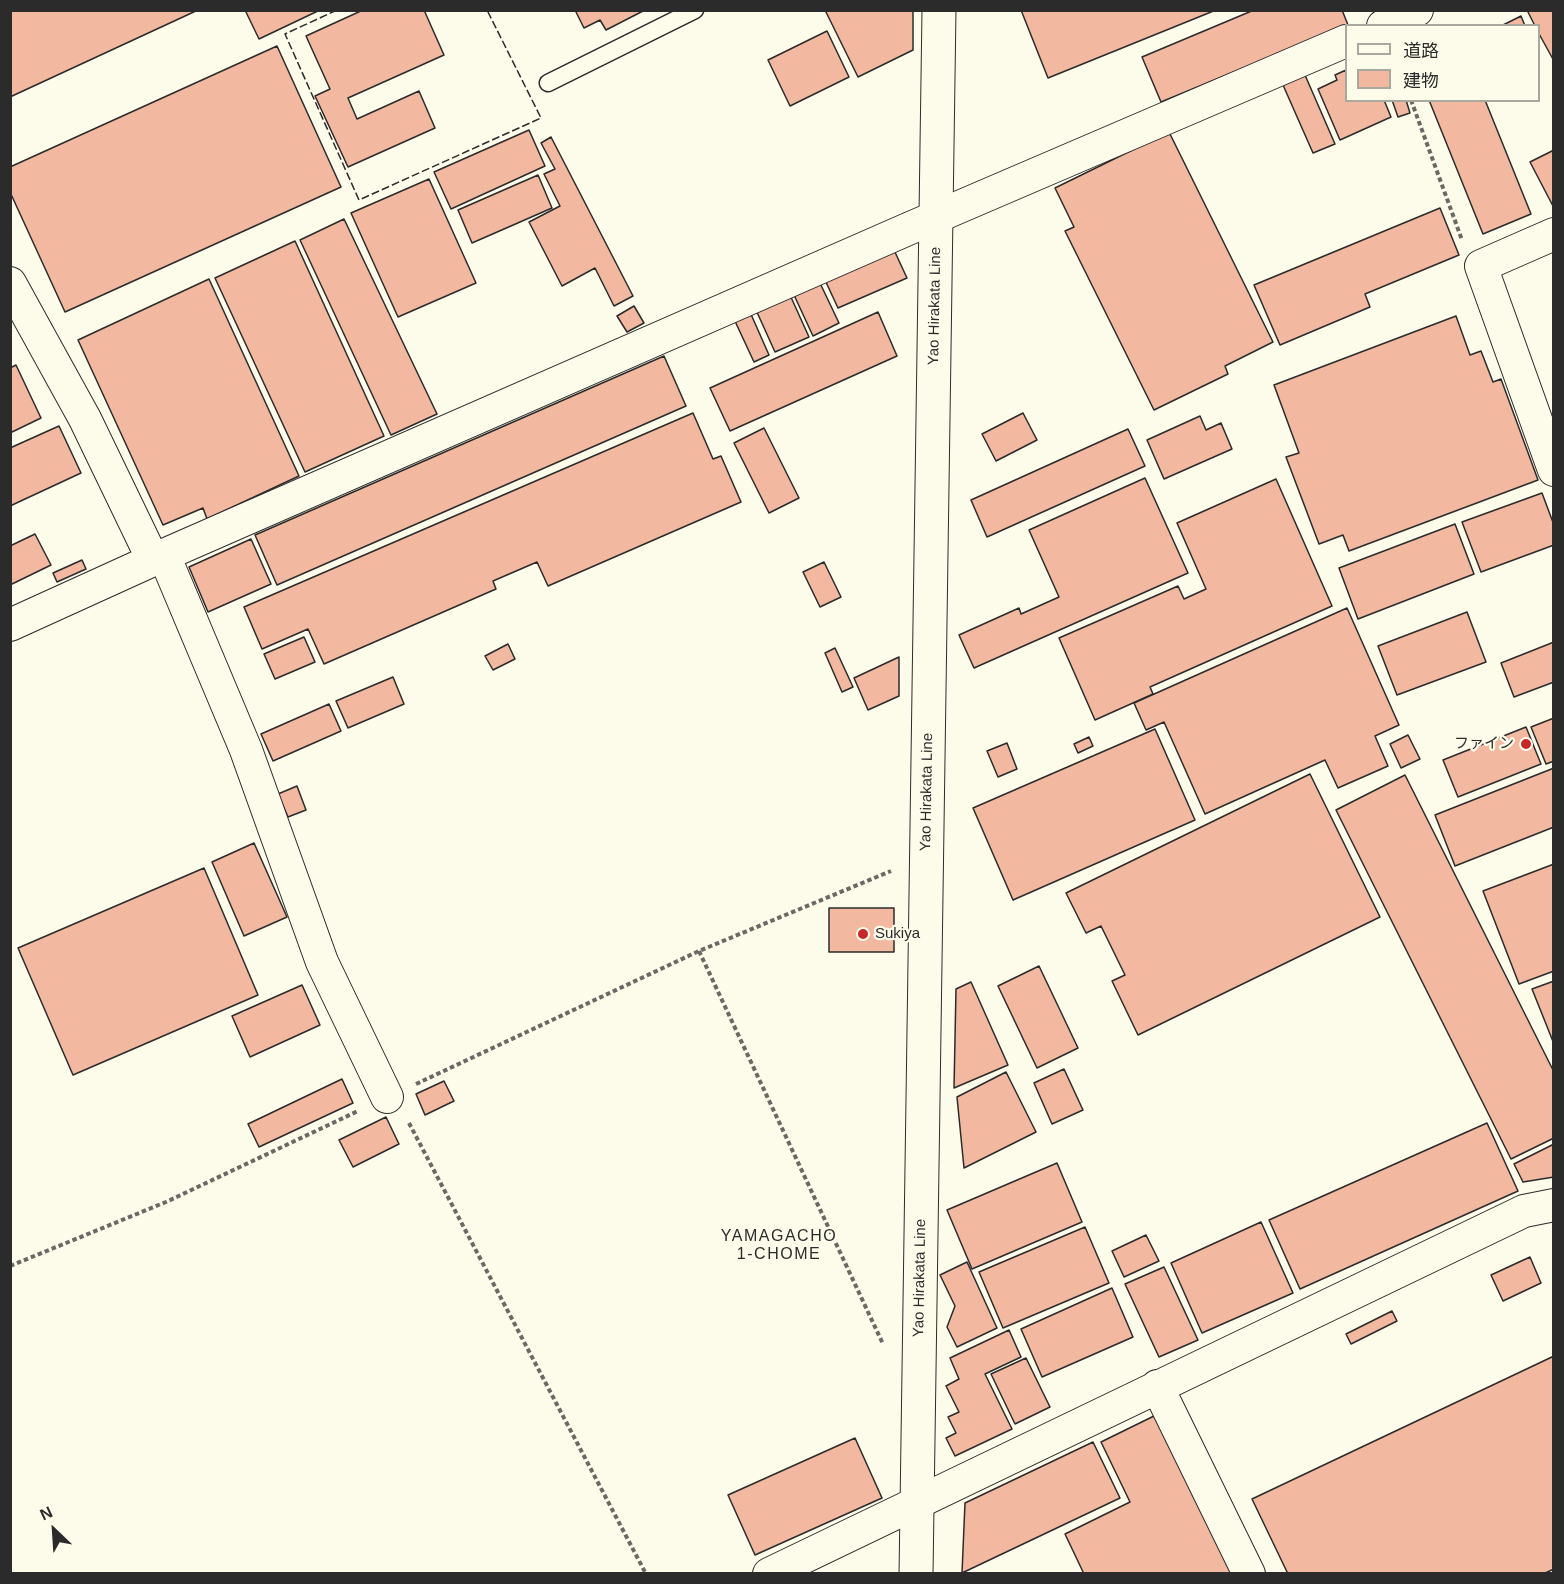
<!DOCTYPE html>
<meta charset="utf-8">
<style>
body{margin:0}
#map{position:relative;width:1564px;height:1584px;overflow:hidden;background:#fdfbea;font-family:Helvetica,"Noto Sans JP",sans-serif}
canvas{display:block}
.frame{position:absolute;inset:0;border:12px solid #2b2b2b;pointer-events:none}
.legend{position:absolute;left:1345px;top:24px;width:195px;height:78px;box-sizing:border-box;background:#fdfbea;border:2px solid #a9a89e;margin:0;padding:8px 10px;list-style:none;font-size:18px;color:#2b2b2b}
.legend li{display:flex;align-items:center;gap:12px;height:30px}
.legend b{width:30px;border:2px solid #a9a89e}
.north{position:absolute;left:24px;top:1500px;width:60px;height:60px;-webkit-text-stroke:4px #fdfbea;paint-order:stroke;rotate:335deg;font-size:16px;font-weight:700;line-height:24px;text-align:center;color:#2b2b2b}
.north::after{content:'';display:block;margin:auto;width:21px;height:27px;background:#2b2b2b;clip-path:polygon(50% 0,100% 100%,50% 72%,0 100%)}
</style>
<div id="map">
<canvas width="1564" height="1584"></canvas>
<div class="frame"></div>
<ul class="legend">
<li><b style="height:8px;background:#fdfbea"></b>道路</li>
<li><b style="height:16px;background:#f2b8a0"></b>建物</li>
</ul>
<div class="north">N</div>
</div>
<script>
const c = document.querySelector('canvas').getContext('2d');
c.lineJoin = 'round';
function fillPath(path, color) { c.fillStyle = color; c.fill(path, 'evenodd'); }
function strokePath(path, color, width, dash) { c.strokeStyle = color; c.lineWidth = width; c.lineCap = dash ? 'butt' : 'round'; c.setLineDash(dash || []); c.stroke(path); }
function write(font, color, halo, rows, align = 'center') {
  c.font = font + ' Helvetica,"Noto Sans JP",sans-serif'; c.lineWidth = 4.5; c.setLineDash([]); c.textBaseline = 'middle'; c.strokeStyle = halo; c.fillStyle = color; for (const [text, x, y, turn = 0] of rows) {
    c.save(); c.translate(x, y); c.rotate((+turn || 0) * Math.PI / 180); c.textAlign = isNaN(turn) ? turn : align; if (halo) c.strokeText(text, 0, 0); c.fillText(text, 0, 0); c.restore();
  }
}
const building = new Path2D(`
 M10,10h188l-188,87z
 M245,10h75l-61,29z
 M363,10h61l20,45 -96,43 9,21 62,-28 16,37 -87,39 -33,-71 15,-7 -24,-53z
 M575,10h70l-39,20 -6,-10 -16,8z
 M825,10h88v40l-55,27z
 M1021,10h195l-168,68z
 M1254,10h88l6,15 -187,77 -19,-45z
 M1527,10h27v51l-16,-29v-6h-3z
 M1521,16l4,10h-24z
 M827,31l22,46 -59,29 -22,-46z
 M277,46l64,141 -276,125 -55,-120v-25z
 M1346,70v30h38l7,17 -51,23 -22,-51 19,-9 -2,-5z
 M1305,75l30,69 -22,9 -30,-68z
 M1392,100h14l4,13 -12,4z
 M1429,100h56l46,114 -48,20z
 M529,130l16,36 -94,43 -17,-37z
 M1169,132l104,210 -48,24 3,8 -74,36 -89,-179 9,-4 -19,-39z
 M551,137l82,159 -19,10 -19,-38 -33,18 -33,-64 31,-16 -16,-32 11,-5 -14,-26z
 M1554,150v58l-24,-46z
 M538,175l14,33 -80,35 -14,-33z
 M429,179l47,104 -78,34 -47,-104z
 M1440,208l19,47 -94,39 5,13 -90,38 -26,-60z
 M344,219l93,195 -46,21 -91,-195z
 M295,241l89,195 -79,36 -90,-194z
 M894,250l13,28 -69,30 -13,-28z
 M209,279l90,197 -92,43 -4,-11 -40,17 -85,-185z
 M820,283l19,40 -26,13 -19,-41z
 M790,295l19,42 -34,15 -19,-42z
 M634,306l10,17 -17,9 -10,-16z
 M750,312l19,43 -15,7 -20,-43z
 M878,312l19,44 -167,75 -20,-43z
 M1456,316l14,39 11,-4 12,31 8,-3 37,101 -189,71 -6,-16 -24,9 -33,-87 13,-4 -25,-68z
 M664,356l22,50 -409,179 -22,-50z
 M16,365l25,53 -31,15v-65z
 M693,413l20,46 8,-3 20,46 -193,84 -11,-24 -44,19 3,8 -172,75 -16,-35 -46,20 -18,-42z
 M1023,413l14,27 -41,21 -14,-27z
 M1200,416l6,14 15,-7 11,26 -68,30 -17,-39z
 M59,426l22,47 -71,33v-58z
 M764,428l35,70 -30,15 -35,-70z
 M1128,429l17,37 -158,71 -16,-37z
 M1145,478l43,95 -214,95 -15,-33 60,-27 2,6 38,-17 -30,-67z
 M1276,479l56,127 -182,81 3,7 -58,26 -36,-82 119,-52 6,13 22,-10 -29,-66z
 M1542,493l12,32v20l-73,27 -19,-50z
 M1455,524l19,50 -116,45 -19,-51z
 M35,534l16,31 -41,20v-39z
 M251,539l20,45 -63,28 -19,-45z
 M82,560l4,9 -29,13 -4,-9z
 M824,562l17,35 -21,10 -17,-35z
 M1347,608l52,117 -24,11 13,30 -50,22 -13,-28 -120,54 -41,-92 -18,8 -12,-27z
 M1467,612l19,50 -89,33 -19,-49z
 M304,637l11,25 -40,17 -11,-25z
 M1554,642v40l-40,15 -13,-34z
 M508,644l7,15 -22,11 -8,-14z
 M835,648l18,39 -11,5 -17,-39z
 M899,657v39l-31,14 -14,-32z
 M393,677l11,27 -56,24 -12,-27z
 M329,704l12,27 -68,30 -12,-27z
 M1554,718v43l-8,3 -15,-37z
 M1526,727l15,37 -83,33 -15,-37z
 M1155,729l40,91 -182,80 -40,-92z
 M1408,735l12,24 -19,9 -11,-24z
 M1089,737l4,9 -15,7 -4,-9z
 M1007,743l10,26 -19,8 -11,-26z
 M1554,768v59l-99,39 -20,-51z
 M1310,774l70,143 -242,118 -26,-54 13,-6 -24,-49 -15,7 -20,-40z
 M1405,775l149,297v66l-43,21 -175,-349z
 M297,786l9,24 -18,7 -10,-23z
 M254,843l33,74 -43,19 -32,-74z
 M1554,864v107l-35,13 -36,-93z
 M204,868l54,127 -185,80 -55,-127z
 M829,908h65v44h-65z
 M1039,966l39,82 -41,20 -39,-82z
 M1554,981v63l-22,-55z
 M971,982l37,83 -54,23 2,-99z
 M302,985l18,40 -70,32 -18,-41z
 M1064,1069l19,41 -31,14 -18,-41z
 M1006,1072l30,60 -72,36 -7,-71z
 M342,1079l11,24 -94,44 -11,-23z
 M444,1081l10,20 -29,14 -9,-21z
 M386,1117l13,27 -46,23 -14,-27z
 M1487,1123l31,68 -218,98 -31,-69z
 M1554,1144v33l-31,5 -9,-18z
 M1057,1163l25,59 -110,47 -25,-59z
 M1261,1222l32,71 -91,40 -31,-70z
 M1085,1227l24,56 -106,45 -24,-56z
 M1146,1235l13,26 -35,16 -12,-26z
 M1530,1257l11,26 -38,18 -12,-26z
 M967,1262l30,66 -40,19 -10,-20 8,-21 -15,-31z
 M1164,1267l34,73 -39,17 -34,-73z
 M1112,1288l21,49 -91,40 -21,-48z
 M1392,1311l5,10 -46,23 -5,-10z
 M1009,1330l12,27 -36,17 27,55 -57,27 -9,-18 10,-5 -8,-16 11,-5 -13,-26 13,-7 -9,-21z
 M1554,1356v213l-11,5h-255l-36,-75z
 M1026,1358l24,49 -35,17 -24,-50z
 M1158,1414l80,160h-154l-19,-40 65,-32 -29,-60z
 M855,1438l27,60 -127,57 -27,-60z
 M1093,1442l27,56 -158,75 3,-70z`);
fillPath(building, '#f2b8a0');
strokePath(building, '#2b2b2b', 1.5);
const lane = new Path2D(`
 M548,83l147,-73`);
const street = new Path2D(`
 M1383,26l34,-16
 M1554,234l-73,32 73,204
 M10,283l75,136 68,141
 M164,555l82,195 76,212 65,135
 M10,625l154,-70 744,-326 438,-188
 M1157,1386l92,188
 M769,1574l755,-363 30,-6`);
const primary = new Path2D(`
 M916,1574l23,-1564`);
strokePath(lane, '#2b2b2b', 19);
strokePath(street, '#2b2b2b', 34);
strokePath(primary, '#2b2b2b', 35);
strokePath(new Path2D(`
 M1411,100l51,140
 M699,951l184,393
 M416,1084l283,-133 192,-80
 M409,1123l237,451
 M10,1266l156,-64 192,-91`), '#6a6964', 4, [4.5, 3]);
strokePath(lane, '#fdfbea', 16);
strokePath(street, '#fdfbea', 32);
strokePath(primary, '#fdfbea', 33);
strokePath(new Path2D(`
 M337,10l-52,24 74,166 182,-82 -54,-108`), '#2b2b2b', 1.5, [8, 3]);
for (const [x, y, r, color] of [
 [1526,744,6,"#c62828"],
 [863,934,6,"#c62828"]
]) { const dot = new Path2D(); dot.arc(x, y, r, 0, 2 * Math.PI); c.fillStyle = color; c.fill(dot); strokePath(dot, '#fdfbea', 2); }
write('15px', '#2b2b2b', '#fdfbea', [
 ["Yao Hirakata Line",935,306,-89],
 ["Yao Hirakata Line",927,792,-89],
 ["Yao Hirakata Line",920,1278,-89]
]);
write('15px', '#2b2b2b', '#fdfbea', [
 ["ファイン",1514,744],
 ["Sukiya",875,934,"left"]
], 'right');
c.letterSpacing = '1.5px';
write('16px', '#2b2b2b', '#fdfbea', [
 ["YAMAGACHO",779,1237],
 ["1-CHOME",779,1255]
]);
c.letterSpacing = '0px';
</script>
